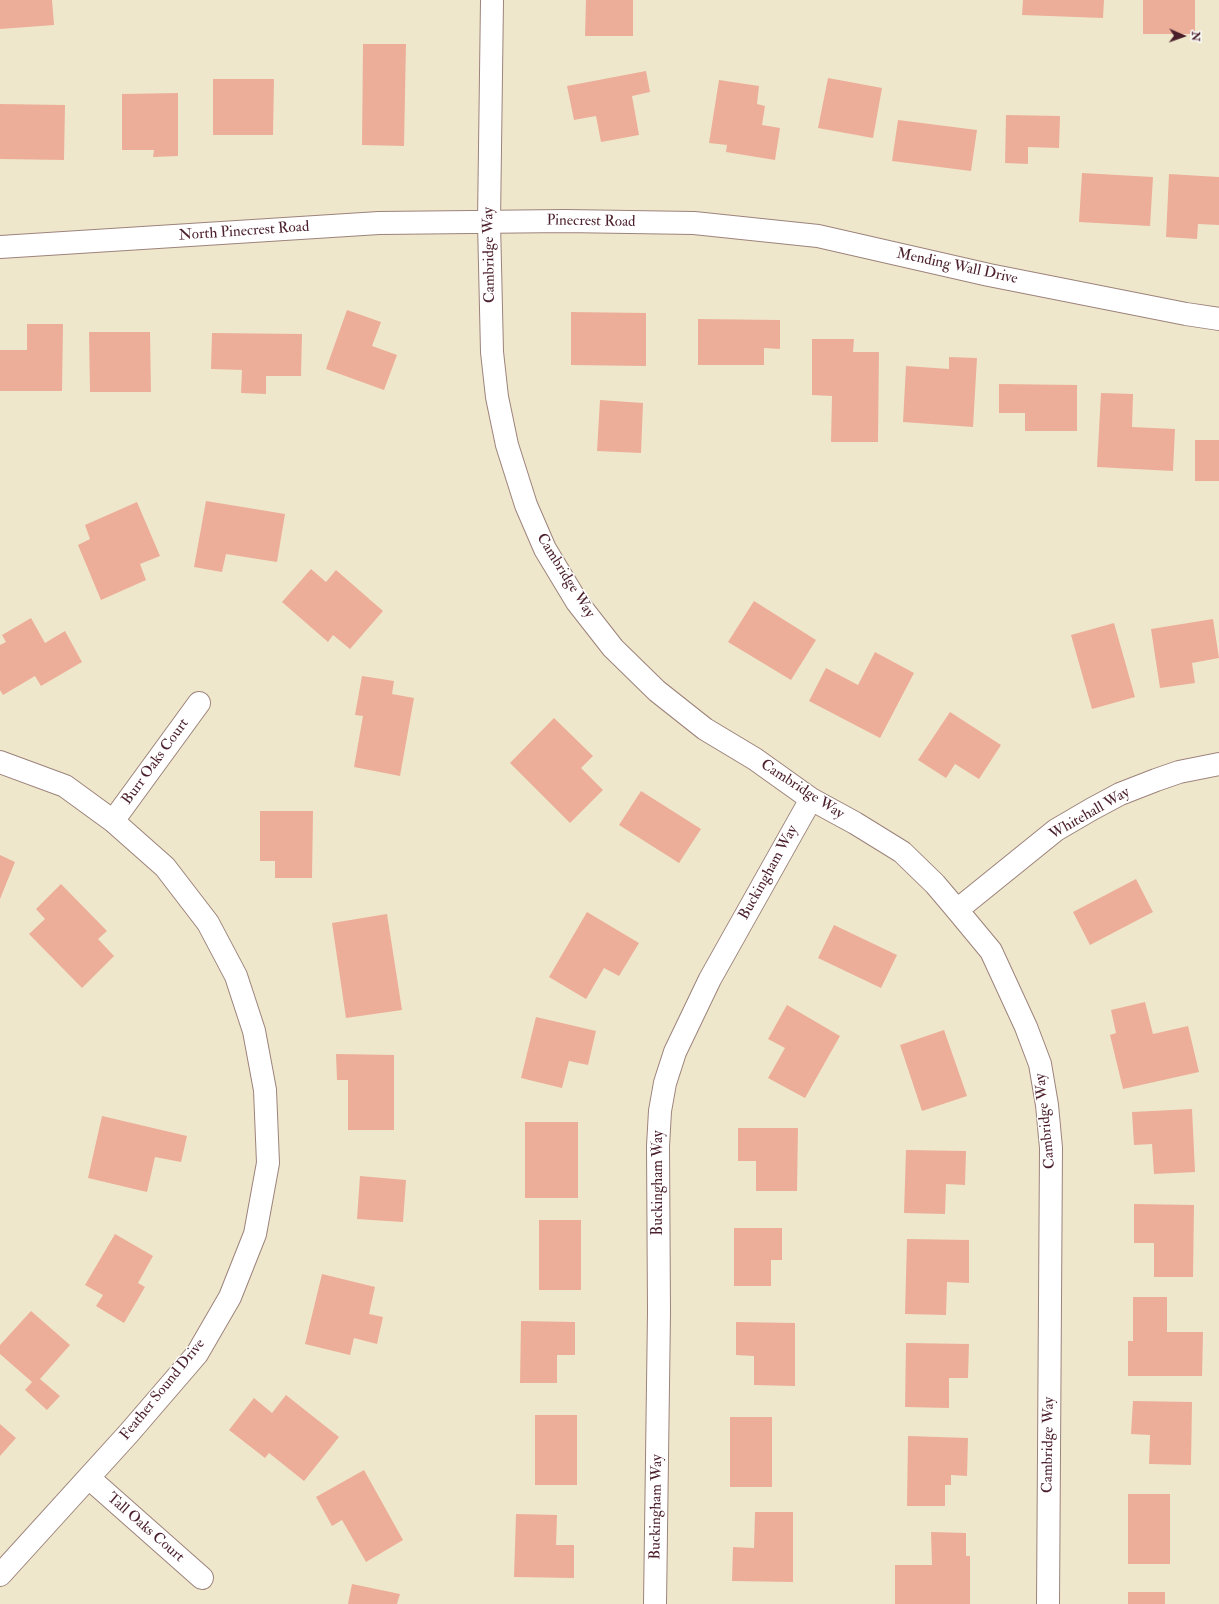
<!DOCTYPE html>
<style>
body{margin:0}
#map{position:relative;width:1219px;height:1604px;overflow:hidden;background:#efe7cb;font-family:"IM FELL Double Pica",serif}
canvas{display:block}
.north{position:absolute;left:1163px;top:16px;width:40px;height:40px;-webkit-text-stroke:3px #fff;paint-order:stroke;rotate:92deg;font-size:11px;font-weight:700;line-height:16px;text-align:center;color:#4a1f2b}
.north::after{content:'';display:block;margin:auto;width:14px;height:18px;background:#4a1f2b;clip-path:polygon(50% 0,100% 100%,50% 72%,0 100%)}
</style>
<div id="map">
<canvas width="1219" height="1604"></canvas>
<div class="north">N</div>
</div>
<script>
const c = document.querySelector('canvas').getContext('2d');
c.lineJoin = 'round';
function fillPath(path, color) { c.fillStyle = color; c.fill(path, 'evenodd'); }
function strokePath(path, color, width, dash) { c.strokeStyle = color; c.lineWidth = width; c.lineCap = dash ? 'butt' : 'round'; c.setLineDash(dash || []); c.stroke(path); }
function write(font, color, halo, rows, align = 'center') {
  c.font = font + ' "IM FELL Double Pica",serif'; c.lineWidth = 3; c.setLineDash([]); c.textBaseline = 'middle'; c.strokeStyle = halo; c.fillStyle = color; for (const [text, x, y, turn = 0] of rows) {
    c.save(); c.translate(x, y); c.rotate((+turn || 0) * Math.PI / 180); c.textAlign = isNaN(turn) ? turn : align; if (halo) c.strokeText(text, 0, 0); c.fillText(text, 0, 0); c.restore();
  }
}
fillPath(new Path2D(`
 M0,0h52l2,25 -54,4z
 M586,0h47v36h-48z
 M1023,0h81l-1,18 -81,-3z
 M1143,0h52v34h-52z
 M363,44h43l-2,102 -42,-1z
 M646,71l4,21 -18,4 7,39 -38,7 -5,-26 -22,4 -7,-34z
 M828,78l54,10 -9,50 -55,-10z
 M213,79h61l-1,56h-60z
 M719,80l40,6 -2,18 8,2 -3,19 18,3 -5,32 -49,-8 1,-7 -18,-2z
 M178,93v63l-25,1 1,-7h-32v-56z
 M0,104l65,1 -1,55 -64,-1z
 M1006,115l54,1 -1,32 -31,-1v17l-23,-1z
 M898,120l79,10 -6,41 -79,-10z
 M1082,173l71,4 -3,49 -71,-4z
 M1169,174l50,3v48l-21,-1 -1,15 -31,-2z
 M347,310l34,12 -9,24 25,9 -13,35 -58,-21z
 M571,312l75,1v53l-75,-1z
 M698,319l82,1v29l-16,-1v17h-66z
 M27,324h36l-1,67h-62v-41h27z
 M89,332h61l1,60h-61z
 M212,333l90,1 -1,42h-35v18l-25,-1 1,-23 -31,-1z
 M812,339h42l-1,13h26l-1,90h-47l1,-46 -20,-1z
 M949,357l28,1 -4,69 -70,-5 3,-56 43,3z
 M999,384l78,1v46h-52v-18h-26z
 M1101,393l32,1 -1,33 43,2 -2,42 -76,-4z
 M600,400l43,3 -2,50 -44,-2z
 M1195,440h24v41h-24z
 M206,501l79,13 -8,48 -51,-8 -4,18 -28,-5z
 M137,502l23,54 -20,8 6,16 -45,20 -23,-55 12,-6 -5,-14z
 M311,569l15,13 10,-12 47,41 -33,38 -17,-14 -5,7 -46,-40z
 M754,601l62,39 -25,40 -63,-38z
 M31,618l14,25 20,-12 17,31 -41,24 -6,-10 -32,19 -3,-5v-45l6,-3 -4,-7z
 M1213,619l6,39 -27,5 3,20 -35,5 -9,-59z
 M1114,623l21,74 -43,12 -21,-74z
 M875,652l39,21 -34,65 -71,-37 17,-33 32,17z
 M362,676l32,5 -2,13 22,4 -14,78 -46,-9 9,-51 -8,-1z
 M950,712l51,33 -22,34 -24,-15 -9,14 -28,-18z
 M554,718l39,38 -12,12 22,22 -33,33 -60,-60z
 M641,791l60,38 -22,34 -60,-38z
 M260,811h53l-1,67h-37v-17h-15z
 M0,855l15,7 -15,37z
 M1136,879l17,33 -63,33 -17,-33z
 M61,884l46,47 -9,8 16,17 -32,32 -53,-54 16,-15 -9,-10z
 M587,912l52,31 -20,33 -15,-8 -18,31 -37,-22z
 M387,914l15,96 -56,8 -14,-95z
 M834,925l63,30 -16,33 -63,-30z
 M1145,1002l8,32 35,-8 11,46 -76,17 -13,-54 6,-2 -5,-23z
 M787,1005l53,31 -35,62 -37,-20 17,-30 -17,-9z
 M536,1017l60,14 -8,34 -19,-4 -7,27 -41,-10z
 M944,1030l23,66 -45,15 -22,-66z
 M336,1054l58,1v75h-46v-50h-11z
 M1192,1109l3,63 -41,2 -2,-30 -18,1 -2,-33z
 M102,1116l85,20 -6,26 -26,-5 -8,35 -59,-14z
 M525,1122h53v76h-53z
 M738,1128h60l-1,63h-41v-30h-18z
 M906,1150l60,1 -1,34 -19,-1 -1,30 -41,-1z
 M360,1176l46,4 -3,42 -46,-3z
 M1134,1204l60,1 -1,72h-39v-34h-20z
 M539,1220h42v70h-42z
 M734,1228h48v32h-11v26h-37z
 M115,1234l38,22 -15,27 7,4 -21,36 -28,-17 7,-11 -18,-10z
 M907,1239l62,1v43l-22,-1 -1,33 -41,-1z
 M322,1274l53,13 -6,27 14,3 -6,27 -23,-6 -4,17 -45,-11z
 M1133,1297h34v35h36l-1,44h-74v-35h5z
 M31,1311l39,34 -30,34 20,17 -13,14 -22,-20 7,-8 -32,-28v-9z
 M521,1321l54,1v33h-18v28h-37z
 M736,1322l59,1v63l-41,-1v-29l-18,-1z
 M906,1343l63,1 -1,34h-19v30l-44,-1z
 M286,1395l53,42 -35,44 -35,-28 -4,5 -36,-28 25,-32 18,15z
 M1133,1401l59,1 -1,63 -42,-1 1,-29 -19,-1z
 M535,1415h42v70h-42z
 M730,1417h42v70h-42z
 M0,1424l16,14 -16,18z
 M908,1436l60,2 -1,38 -16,-1v10h-6v21h-38z
 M364,1470l39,70 -37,22 -24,-42 -10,6 -16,-29z
 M1128,1494h42v70h-42z
 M755,1512h38v70l-61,-1 1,-34 21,1z
 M516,1514l41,1 -1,30h18v33l-60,-1z
 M931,1532l35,1v23h4v48h-75v-39h37z
 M352,1584l48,10 -3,10h-49z
 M1128,1592h37v12h-37z`), '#ecae99');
const minor = new Path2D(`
 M492,0l-3,222 3,130 5,45 10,48 19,60 19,44 32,53 36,46 44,43 48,38 50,30 56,40 44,24 47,29 33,32 22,26 34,41 35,76 14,37 7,41 4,43 -3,456
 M0,247l379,-24 186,-2 129,2 124,13 171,39 197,39 33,5
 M0,762l65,24 48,35 52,46 43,56 28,53 18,55 11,59 3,73 -13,71 -25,63 -33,57 -68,79 -129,142
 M113,821l86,-118
 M957,910l99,-80 36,-21 28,-15 36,-14 23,-8 40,-8
 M89,1478l113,100
 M655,1604l4,-292 -1,-166 2,-35 5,-28 10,-31 35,-73 101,-180`);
strokePath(minor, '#9c837b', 24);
strokePath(minor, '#fff', 22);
write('15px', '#4a1f2b', '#fff', [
 ["Pinecrest Road",591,222,1],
 ["North Pinecrest Road",244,232,-4],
 ["Cambridge Way",490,255,-91],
 ["Mending Wall Drive",957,267,12],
 ["Cambridge Way",565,576,58],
 ["Burr Oaks Court",156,762,-54],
 ["Cambridge Way",802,790,33],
 ["Whitehall Way",1090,814,-30],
 ["Buckingham Way",769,873,-61],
 ["Cambridge Way",1046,1121,-96],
 ["Buckingham Way",659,1183,-90],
 ["Feather Sound Drive",163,1390,-51],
 ["Cambridge Way",1049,1445,-89],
 ["Buckingham Way",657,1507,-89],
 ["Tall Oaks Court",145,1528,41]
]);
</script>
